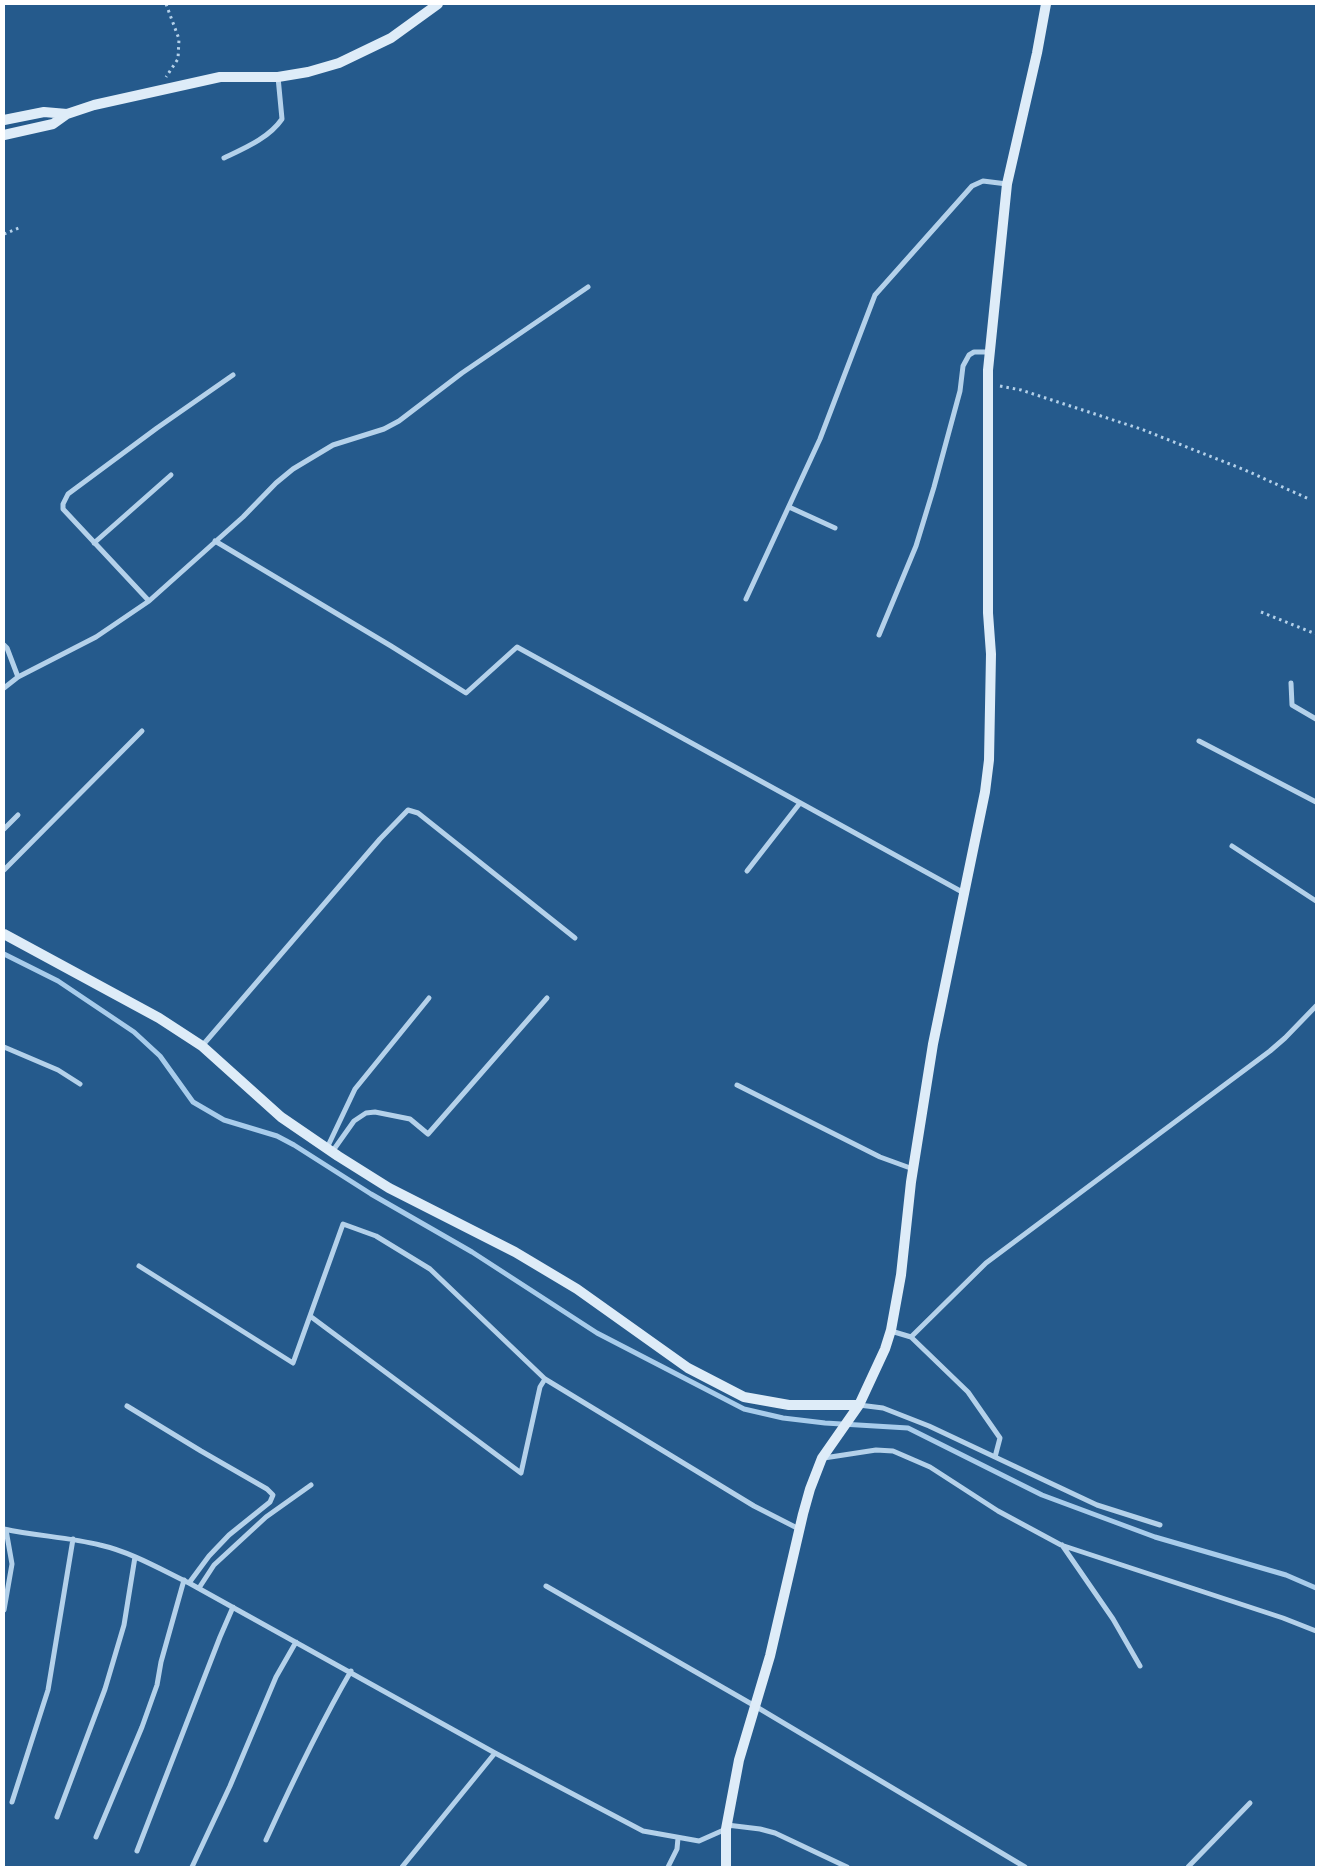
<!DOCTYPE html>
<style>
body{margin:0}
#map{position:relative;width:1320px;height:1871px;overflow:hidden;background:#255a8c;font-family:"DejaVu Sans",sans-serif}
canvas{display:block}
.frame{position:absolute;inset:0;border:5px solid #fff;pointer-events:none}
</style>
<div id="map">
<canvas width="1320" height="1871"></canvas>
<div class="frame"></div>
</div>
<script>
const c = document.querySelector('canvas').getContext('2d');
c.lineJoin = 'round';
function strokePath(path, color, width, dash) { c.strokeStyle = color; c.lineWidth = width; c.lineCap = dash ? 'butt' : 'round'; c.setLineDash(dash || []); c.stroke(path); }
strokePath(new Path2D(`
 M4,954l54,27 76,51 26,24 33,46 31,18 53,16 17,9 77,49 101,58 125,81 147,76 39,9 42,5 83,5 134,67 113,42 131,38 30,13`), '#a8cceb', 5);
strokePath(new Path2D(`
 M166,4l13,35 -1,20 -12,18
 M4,234l17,-7
 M1000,386l21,4 120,39 104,41 64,29
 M1261,612l55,22`), '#b4d1ea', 3, [2.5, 4]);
strokePath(new Path2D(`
 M224,158c21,-10 45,-20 58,-39l-4,-42
 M789,507l46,21
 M215,541l176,105 75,47 51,-46 447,246
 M94,543l77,-68
 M746,599l74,-160 55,-144 97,-109 11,-5 24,3
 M149,601l-86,-92v-5l5,-10 89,-66 76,-53
 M879,635l37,-89 18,-59 26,-96 3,-25 6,-11 5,-3h15
 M4,645l3,3 11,29
 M1291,683l1,22 24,14
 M4,688l14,-11 78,-40 53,-36 94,-84 33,-34 17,-14 40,-24 51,-16 15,-8 63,-48 126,-86
 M1199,741l117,61
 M4,829l14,-14
 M1232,846l84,55
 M4,870l138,-139
 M747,871l53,-68
 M202,1046l178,-207 28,-29 10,3 157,125
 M4,1047l54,23 22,14
 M737,1085l143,72 33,12
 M327,1148l28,-59 74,-91
 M332,1152l22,-31 12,-8 9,-1 35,7 18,15 119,-136
 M139,1266l154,97 50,-139 33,12 54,33 115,110 209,127 45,23
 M310,1316l211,157 19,-86 5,-8
 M891,1331l20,6 75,-74 284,-212 15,-13 31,-32
 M911,1337l57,55 32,46 -5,19
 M859,1405l24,3 46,18 168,79 63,20
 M127,1406l74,45 66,38 6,6 -3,7 -41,33 -20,21 -20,27
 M824,1458l52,-8 17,1 37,16 68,44 63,34 222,73 33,13
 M4,1529c32,7 64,8 96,16 31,7 60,24 89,38l306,170 148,78 56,10 27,-12
 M1062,1545l51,74 27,47
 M546,1586l209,120 270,161
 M199,1588l15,-23 52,-48 45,-32
 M4,1610l8,-46 -6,-34
 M12,1802l36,-112 25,-151
 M57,1817l48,-128 19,-64 11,-68
 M727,1825l33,4 15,4 72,34
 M96,1837l46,-110 15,-42 4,-23 23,-82
 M266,1840c26,-57 53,-114 85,-169
 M137,1851l83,-214 13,-30
 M192,1867l38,-81 46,-109 20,-35
 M402,1867l93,-114
 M668,1867l9,-18 1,-11
 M1188,1867l62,-64`), '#b4d1ea', 5);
strokePath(new Path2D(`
 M4,120l40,-8 23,2 27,-9 126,-28h58l30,-5 31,-9 52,-25 47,-34
 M4,135l49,-11 14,-10
 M4,934l155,84 43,28 79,71 57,39 51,32 126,64 62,37 111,79 56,29 45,8h70
 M726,1867v-38l13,-69 31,-104 33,-142 7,-25 12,-31 37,-53 26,-56 6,-19 10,-55 10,-93 22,-138 52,-252 4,-32 2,-106 -3,-41v-243l19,-186 30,-131 9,-49`), '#deecf8', 10);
</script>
